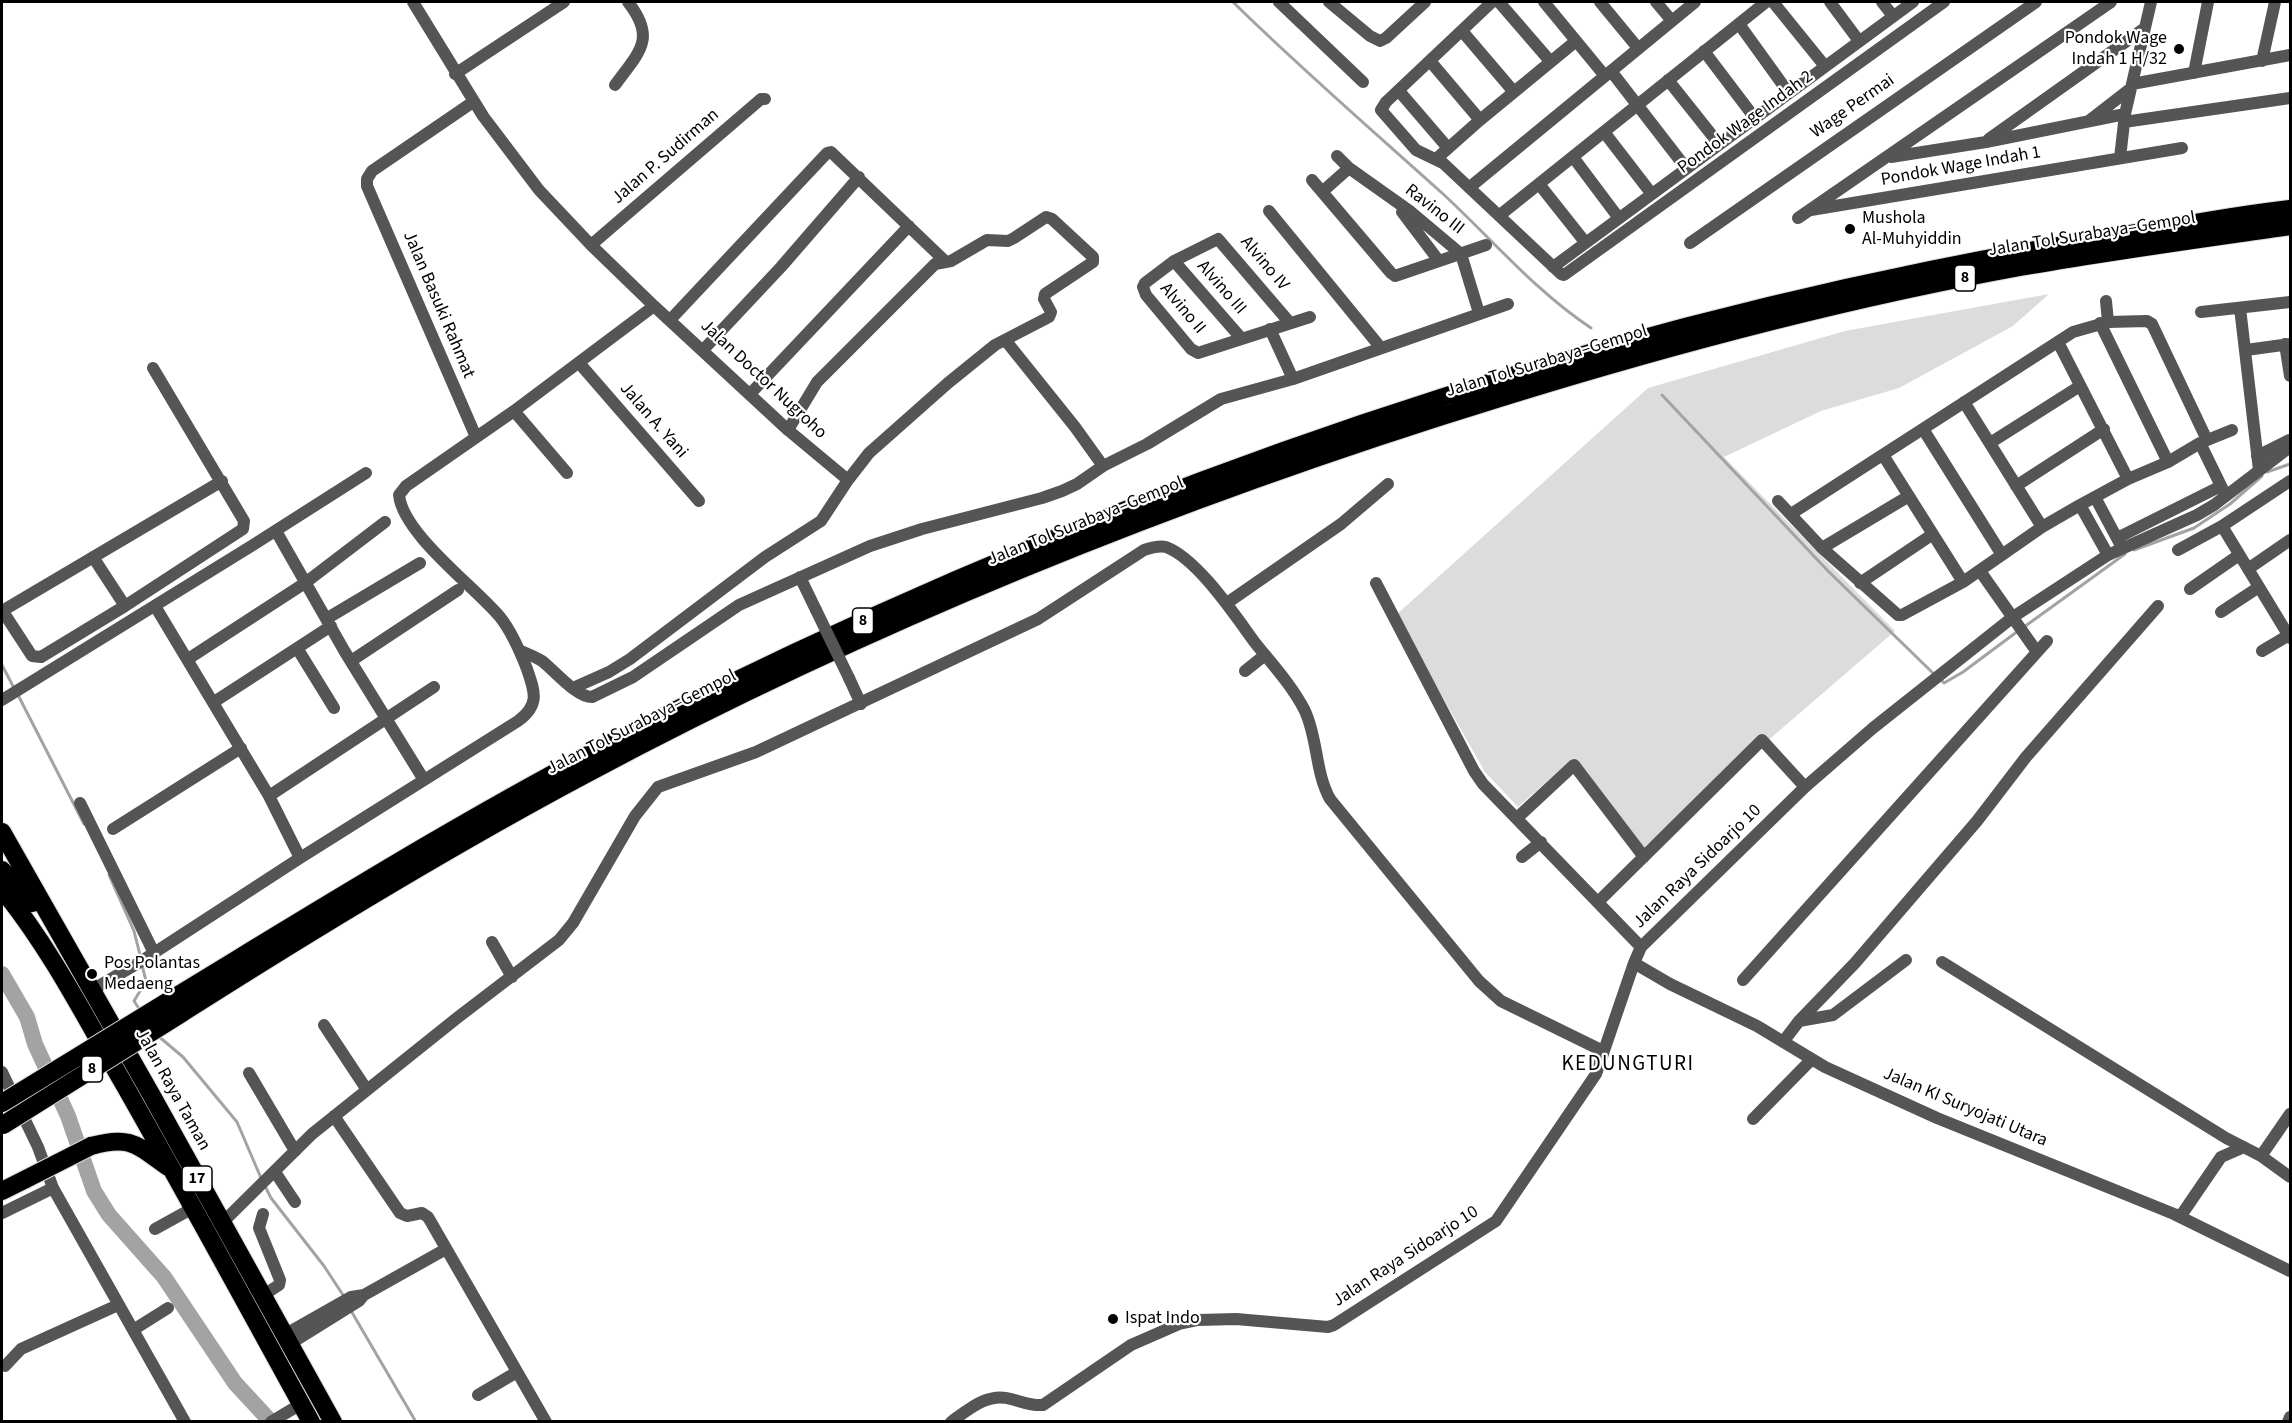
<!DOCTYPE html>
<meta charset="utf-8">
<style>
body{margin:0}
#map{position:relative;width:2292px;height:1423px;overflow:hidden;background:#fff;font-family:"Source Sans 3",sans-serif}
canvas{display:block}
.frame{position:absolute;inset:0;border:3px solid #000;pointer-events:none}
</style>
<div id="map">
<canvas width="2292" height="1423"></canvas>
<div class="frame"></div>
</div>
<script>
const c = document.querySelector('canvas').getContext('2d');
c.lineJoin = 'round';
function fillPath(path, color) { c.fillStyle = color; c.fill(path, 'evenodd'); }
function strokePath(path, color, width, dash) { c.strokeStyle = color; c.lineWidth = width; c.lineCap = dash ? 'butt' : 'round'; c.setLineDash(dash || []); c.stroke(path); }
function write(font, color, halo, rows, align = 'center') {
  c.font = font + ' "Source Sans 3",sans-serif'; c.lineWidth = 4.5; c.setLineDash([]); c.textBaseline = 'middle'; c.strokeStyle = halo; c.fillStyle = color; for (const [text, x, y, turn = 0] of rows) {
    c.save(); c.translate(x, y); c.rotate((+turn || 0) * Math.PI / 180); c.textAlign = isNaN(turn) ? turn : align; if (halo) c.strokeText(text, 0, 0); c.fillText(text, 0, 0); c.restore();
  }
}
fillPath(new Path2D(`
 M2049,294l-36,32 -114,62 -78,23 -97,46 171,174 -253,218 -69,-91 -55,49 -33,-35 -89,-157 252,-227 197,-57z`), '#dcdcdc');
strokePath(new Path2D(`
 M1233,2c67,66 139,128 209,191 49,45 93,98 149,135
 M1662,395l166,176 108,105
 M2267,472l23,-8
 M2134,550l60,-22 36,-24 32,-28
 M2024,627l101,-73
 M2,665l12,23
 M1941,680l3,3 19,-11 55,-41
 M17,693l67,131
 M109,875l25,56 7,28
 M140,1010l-6,-9 12,-20 -4,-16
 M157,1035l26,22 54,65 24,56
 M265,1186l6,12 53,68 21,32
 M350,1309l66,113`), '#a3a3a3', 3);
strokePath(new Path2D(`
 M2,974l25,43 8,27 33,72 26,75 15,24 55,62 71,106 36,39`), '#a3a3a3', 16);
const highway = new Path2D(`
 M2,832l150,264 181,326
 M2,870l30,33
 M2,889c49,60 84,130 123,197 63,111 124,223 186,336
 M175,997c150,-91 299,-184 455,-264 410,-208 848,-371 1300,-463 75,-15 149,-28 225,-40 45,-8 90,-16 135,-21
 M182,1013c132,-84 265,-165 402,-238 292,-156 601,-280 916,-377 171,-53 344,-99 520,-131 90,-16 180,-28 270,-41
 M91,1146c40,-11 46,-1 77,21
 M2,1191l24,-12`);
strokePath(highway, '#dbdbdb', 20);
strokePath(new Path2D(`
 M413,2l70,114 56,74 52,55 63,61 134,124 60,50
 M1279,2l84,80
 M1329,2l41,34 10,5 6,-3 39,-36
 M1492,2l-106,100 -5,8 35,40 27,13 118,111 3,1 380,-273
 M1499,2l51,59
 M1544,2l61,74
 M1600,2l38,46
 M1656,2l16,19
 M1773,2l51,63
 M1830,2l29,39
 M1882,2l11,14
 M1739,24l49,68
 M1462,31l52,61
 M1704,51l50,66
 M1430,61l50,59
 M2262,61l13,-59
 M1611,71l75,97
 M2194,73l14,-71
 M455,74l109,-72
 M1668,80l51,64
 M2132,84l158,-29
 M615,85c24,-33 42,-46 13,-83
 M1399,91l49,57
 M473,102l-101,69 -5,8v7l109,251
 M2090,120l40,-31
 M2124,122l166,-24
 M1604,132l47,61
 M1989,139l156,-111
 M1337,156l12,12 62,44 50,42 18,59
 M1573,157l45,60
 M1891,157l95,-15 139,-28
 M2120,158l5,-44 26,-112
 M1436,159l44,-39 96,-79
 M1312,180l79,93 4,3 91,-31
 M1539,184l46,58
 M1470,187l225,-185
 M1322,192l27,-24
 M1811,210l371,-62
 M1269,211l112,137
 M1402,212l37,49
 M1500,215l266,-213
 M1798,218l313,-216
 M1690,243l346,-241
 M591,245l170,-146h4
 M1174,261l67,77
 M1553,267l360,-265
 M2106,301l2,21
 M2240,308l19,162
 M2201,312l89,-10
 M671,319l156,-166 4,-1 115,110
 M1290,323l-72,-84 -44,22 -29,22 -2,4 3,8 45,54 7,4 112,-36
 M2100,323l68,139
 M1270,329l23,50
 M1006,341l69,86 28,39
 M2058,342l70,137
 M2285,344l5,32
 M704,349l77,-82 78,-90
 M2246,350l44,-6
 M580,364l119,137
 M751,393l158,-167
 M1964,402l78,125
 M514,411l53,62
 M1923,429l79,126
 M1990,443l90,-57
 M2200,443l24,49
 M1883,455l80,127
 M2257,456l32,-16
 M2016,486l88,-57
 M2095,497l25,47
 M1778,501l44,47 76,67h4l61,-33 79,-55 38,-22 48,-26 40,-17 32,-19 32,-13
 M2080,505l28,50
 M1791,514l282,-182 35,-10 39,-1 5,3 55,116
 M2222,526l68,112
 M276,531l69,121 79,128
 M2117,538l104,-52
 M1822,548l87,-52
 M2178,550l44,-24 68,-45
 M93,557l32,49
 M2248,569l42,-29
 M1980,571l57,81
 M800,577l16,33
 M1376,583l98,188 9,13 158,163
 M1860,583l73,-49
 M2190,589l49,-34
 M1227,603l114,-79 47,-40
 M155,606l114,190 31,62
 M2,610l30,46 9,1 84,-51 118,-77 1,-8 -91,-153
 M2,611l220,-130
 M2221,612l38,-25
 M326,619l94,-56
 M297,648l37,60
 M521,651c7,3 15,6 21,10 13,10 34,36 50,36l41,-20 106,-72 131,-59 52,-17 120,-31 20,-7 15,-7 26,-18 44,-22 74,-45 72,-20 215,-75
 M2262,651l27,-16
 M188,659l117,-76 80,-61
 M351,661l107,-71
 M1245,671l20,-16
 M849,678l12,26
 M573,688l36,-16 21,-13 135,-102 56,-36 27,-41 21,-27 79,-70 47,-38 54,-28 2,-5 -7,-13 1,-5 48,-32v-5l-41,-38 -6,-2 -32,21 -6,3 -21,-1 -36,21 -16,3 -118,118 -29,48
 M2,700l251,-155 113,-72
 M214,702l117,-76
 M269,796l165,-109
 M80,803l74,150
 M1517,818l57,-53 70,92
 M113,829l128,-81
 M1522,857l19,-15
 M1598,902l164,-162 43,47
 M492,942l20,35
 M1942,962l284,176 35,18 29,21
 M1634,963l36,21 87,42 68,41 112,51 237,96 116,57
 M1743,980l304,-339
 M92,990l48,-28 160,-104 218,-137c22,-16 17,-29 9,-52 -7,-18 -15,-37 -27,-52 -26,-31 -97,-83 -101,-122l7,-9 108,-75 140,-105
 M1799,1021l34,-6 73,-55
 M324,1025l43,65
 M1783,1042l16,-21 56,-58 122,-142 49,-64 132,-151
 M2,1072l36,75 15,41 132,234
 M249,1073l46,78
 M334,1116l66,97 7,3 15,-3 6,4 118,205
 M1753,1119l59,-60
 M2261,1156l29,-42
 M275,1172l20,30
 M2,1213l51,-25
 M2180,1217l41,-60 23,-10
 M221,1224l91,-90 145,-116 102,-78 14,-17 62,-107 23,-29 98,-35 282,-133 106,-69c7,-2 14,-5 22,-3 32,12 70,70 90,97 17,21 37,43 49,67 13,28 10,61 25,88l149,182 22,20 102,50
 M155,1229l38,-21
 M262,1296l17,-11 1,-5 -21,-52 4,-14
 M133,1330l35,-22
 M284,1335l67,-38 13,-2
 M290,1344l69,-43 5,-6 82,-46
 M5,1366l16,-17 97,-44
 M478,1395l39,-23
 M271,1422l30,-18
 M951,1422c18,-13 37,-30 60,-23 12,3 20,7 32,6l88,-60 48,-21 19,-4 38,-1 92,8 6,-2 162,-104 100,-147 38,-111 7,-16 164,-160 68,-59 140,-111 95,-62 89,-40 17,-10 76,-58
 M2288,1422l2,-5`), '#555', 12);
strokePath(highway, '#000', 18);
const highwayBridge = new Path2D(`
 M2,1103l173,-106
 M3,1125l179,-112
 M26,1179l65,-33`);
strokePath(highwayBridge, '#dbdbdb', 20, []);
strokePath(new Path2D(`
 M816,610l33,68`), '#555', 12);
strokePath(highwayBridge, '#000', 18);
for (const [x, y, r, color] of [
 [2179,49,6,"#000"],
 [1850,229,6,"#000"],
 [92,974,6,"#000"],
 [1113,1319,6,"#000"]
]) { const dot = new Path2D(); dot.arc(x, y, r, 0, 2 * Math.PI); c.fillStyle = color; c.fill(dot); strokePath(dot, '#fff', 2); }
for (const [x, y, w] of [
 [1965,278,21],
 [863,621,21],
 [92,1069,21],
 [197,1179,30]
]) { const box = new Path2D(); box.roundRect(x - w / 2, y - 13, w, 26, 4.5); c.fillStyle = '#fff'; c.fill(box); strokePath(box, '#000', 1.5); }
write('bold 16px', '#000', null, [
 ["8",1965,278],
 ["8",863,621],
 ["8",92,1069],
 ["17",197,1179]
]);
write('18px', '#000', '#fff', [
 ["Pondok Wage",2167,39,"right"],
 ["Indah 1 H/32",2167,60,"right"],
 ["Mushola",1862,219],
 ["Al-Muhyiddin",1862,240],
 ["Pos Polantas",104,964],
 ["Medaeng",104,985],
 ["Ispat Indo",1125,1319]
], 'left');
write('18px', '#000', '#fff', [
 ["Wage Permai",1853,107,-35],
 ["Pondok Wage Indah 2",1746,123,-36],
 ["Jalan P. Sudirman",666,157,-41],
 ["Pondok Wage Indah 1",1961,167,-10],
 ["Ravino III",1434,210,38],
 ["Jalan Tol Surabaya–Gempol",2092,235,-9],
 ["Alvino IV",1264,264,50],
 ["Alvino III",1221,288,49],
 ["Jalan Basuki Rahmat",438,305,67],
 ["Alvino II",1182,309,50],
 ["Jalan Tol Surabaya–Gempol",1547,362,-17],
 ["Jalan Doctor Nugroho",763,380,43],
 ["Jalan A. Yani",653,421,49],
 ["Jalan Tol Surabaya–Gempol",1086,522,-22],
 ["Jalan Tol Surabaya–Gempol",642,723,-27],
 ["Jalan Raya Sidoarjo 10",1698,867,-44],
 ["Jalan Raya Taman",172,1090,61],
 ["Jalan KI Suryojati Utara",1965,1108,23],
 ["Jalan Raya Sidoarjo 10",1406,1257,-33]
]);
c.letterSpacing = '1.5px';
write('21px', '#000', '#fff', [
 ["KEDUNGTURI",1628,1065]
]);
c.letterSpacing = '0px';
</script>
